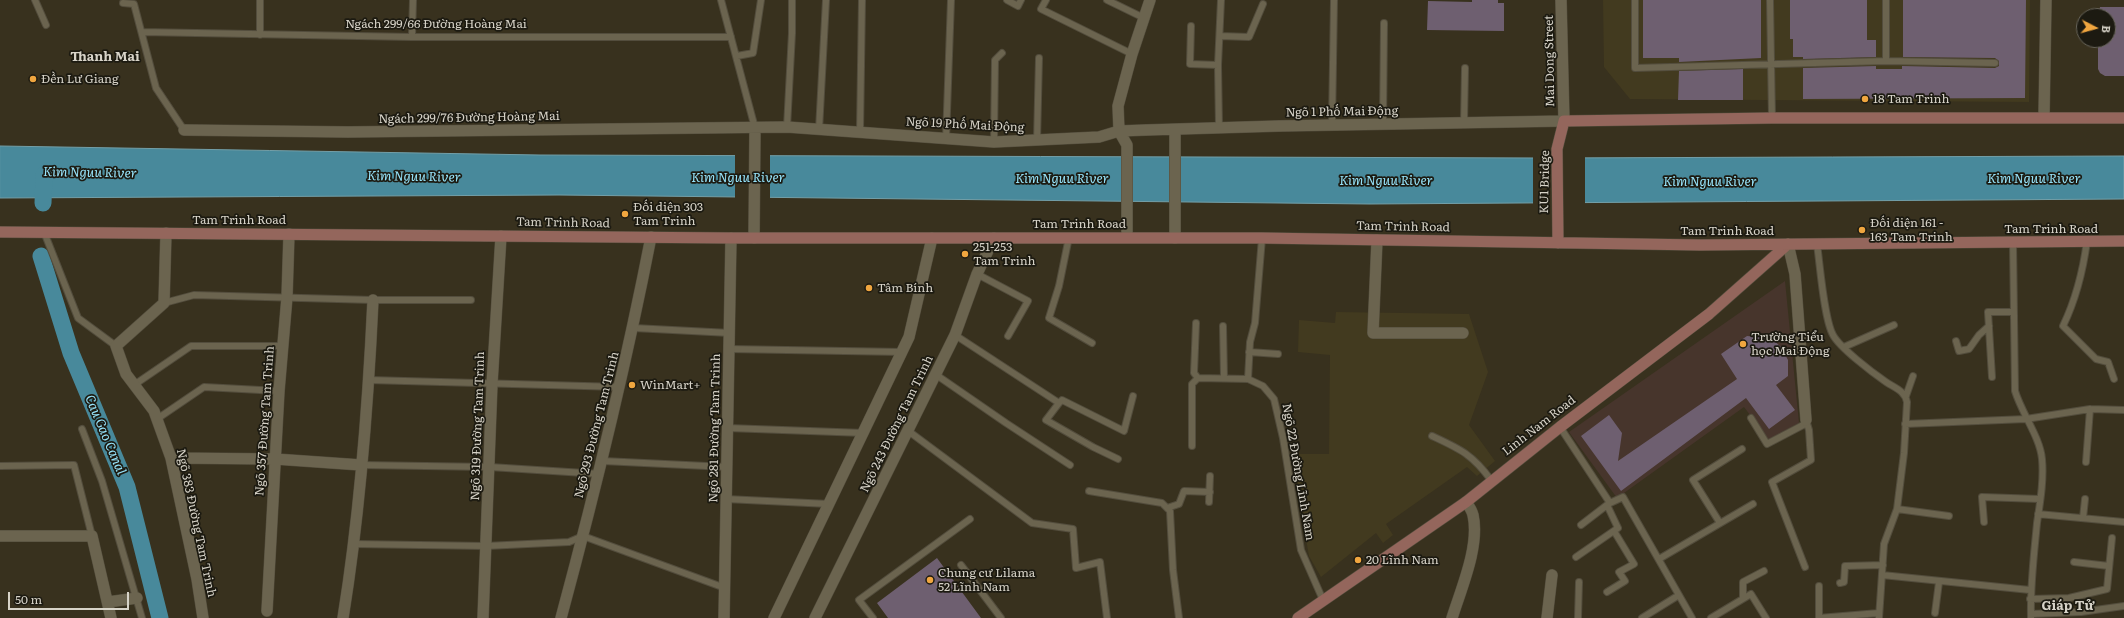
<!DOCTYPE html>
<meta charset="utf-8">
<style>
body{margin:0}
#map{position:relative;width:2124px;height:618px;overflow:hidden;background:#38311e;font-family:Literata,serif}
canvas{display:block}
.north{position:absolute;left:2076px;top:8px;width:40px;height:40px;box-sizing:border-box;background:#1c1a11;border:1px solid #67645a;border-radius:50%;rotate:96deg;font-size:11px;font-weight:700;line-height:16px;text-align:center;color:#d7d3c8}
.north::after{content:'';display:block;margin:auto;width:14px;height:18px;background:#f0a63f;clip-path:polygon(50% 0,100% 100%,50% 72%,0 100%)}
.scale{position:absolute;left:8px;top:592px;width:121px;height:18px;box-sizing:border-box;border:2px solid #d7d3c8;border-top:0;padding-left:5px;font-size:12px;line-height:14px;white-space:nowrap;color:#d7d3c8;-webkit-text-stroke:3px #1c1a11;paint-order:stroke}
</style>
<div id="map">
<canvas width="2124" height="618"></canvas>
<div class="north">B</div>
<div class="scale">50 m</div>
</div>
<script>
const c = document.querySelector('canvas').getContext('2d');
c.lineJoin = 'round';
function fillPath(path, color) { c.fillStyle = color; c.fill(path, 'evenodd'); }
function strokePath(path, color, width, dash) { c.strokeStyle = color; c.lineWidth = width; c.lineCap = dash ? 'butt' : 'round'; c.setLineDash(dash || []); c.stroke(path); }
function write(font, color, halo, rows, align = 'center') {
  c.font = font + ' Literata,serif'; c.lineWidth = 3.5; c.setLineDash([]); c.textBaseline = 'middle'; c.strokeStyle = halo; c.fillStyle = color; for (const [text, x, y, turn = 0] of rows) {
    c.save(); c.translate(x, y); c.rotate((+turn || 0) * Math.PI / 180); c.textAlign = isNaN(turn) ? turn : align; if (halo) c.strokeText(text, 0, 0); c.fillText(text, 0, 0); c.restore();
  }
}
fillPath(new Path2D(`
 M1603,0h427l-1,102 -399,-3 -26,-32z
 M1336,312l133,2 19,58 -19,53 26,36 -18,15 -10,-9 -81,57 7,11 -10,8 -7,-10 -55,44 -12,-21 -18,-102h38l1,-99 -32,-3 1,-32 36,3z`), '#423a1f');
fillPath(new Path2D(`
 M1785,281l14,142 -30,17 -25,-33 -127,91 -48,-66z`), '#47352c');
const water = new Path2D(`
 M0,146l540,9 1001,3 583,-2v43l-755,5 -810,-9 -559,3z`);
fillPath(water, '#48899b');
strokePath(water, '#739fa8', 1);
fillPath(new Path2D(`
 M735,153h35v46h-35z
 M1533,156h52v49h-52z`), '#38311e');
strokePath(new Path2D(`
 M43,203l1,-28
 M41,256l30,97 56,134 33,131`), '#48899b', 17);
fillPath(new Path2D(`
 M1472,0h26v3h6v28l-77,-1 1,-29 44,1z
 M1643,0h118v58l-82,4v-4h-36z
 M1790,0h77v40h9v17l-73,2v-2h-10v-18h-3z
 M1903,0h123l-1,98 -222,1v-31l73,-2v3h26v-3l93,2 4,-2v-5l-4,-3 -92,-1z
 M2100,7h24v69h-19l-5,-3 -2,-4v-29h10v-24h-10z
 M1743,69v31h-65l1,-29z
 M1747,336l24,2 10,9 7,13v16l-12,9 19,25 -26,19 -23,-31 -125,93 -40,-55 28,-21 13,18 -4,28 119,-82 -16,-25z
 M937,558l44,60h-93l-11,-15z`), '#6e5f70');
const service = new Path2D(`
 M35,0l11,25
 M260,0v35
 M721,0l34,128
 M1007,0l11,6 3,-6
 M1046,0l-5,9 91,45
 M1107,0l37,18
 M1635,0v68l251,-7 109,2
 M1770,0l2,118
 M1886,0v61
 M123,3l11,1 22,84 28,42
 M1191,26l-1,38 28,1 1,63
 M142,32l270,5h319
 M1220,36l29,1 14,-33
 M412,37l1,-37
 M737,56l16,-3 8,-53
 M1218,65l3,-65
 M1464,124l1,-56
 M1332,125l2,-125
 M1383,125l1,-102
 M787,127l5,-94v-33
 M819,130l7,-130
 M860,132l2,-132
 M946,139l5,-139
 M1037,141l2,-83
 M994,142l1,-82 7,-7
 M44,232l34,86 38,28
 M1069,237l-10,49 -10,32 43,25
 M1262,238l-7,85 -5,19 -2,37 15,7 11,13 9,39 18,112 22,50
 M2087,241c-4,30 -11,58 -24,85l33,33 12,3 6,17
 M2013,242l2,149c7,23 25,46 27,68 2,21 -2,44 -5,64 -3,32 -7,63 -6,95
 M1817,244c3,21 7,75 16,91 7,13 40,38 53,47 9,6 19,9 21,20l-3,51 -7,56 -13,35 -5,74
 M977,274l51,27 -20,35
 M164,303l30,-8 179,5h98
 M1196,323l-2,50 4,5 50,1
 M1223,326l1,52
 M634,328l96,5
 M955,335l104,68 -13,17 47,27 25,12
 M1956,341l3,10 10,-2 10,-14 10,-9
 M1844,347l50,-22
 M729,349l173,3
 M1249,352l29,2
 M935,374l71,49 64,42
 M1992,377l-4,-65h25
 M369,380l251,7
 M134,385l57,-39h92
 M1906,396l7,-20
 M1059,403l3,-3 62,31 9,-35
 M1751,418l16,26 40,-21
 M157,419l47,-32 75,4
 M1905,424l121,-5 64,-10 34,1
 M1560,427l50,76 13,-6 69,121
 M728,428l136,5
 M82,429l20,52 40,137
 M907,430l125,93 41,6 3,39 24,-6 7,56
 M1432,436c28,13 40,18 59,44
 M1192,446v-62l6,-6
 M603,461l124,6
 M2086,462l4,-53
 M361,465l129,2 110,7
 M0,466l74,-1 18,71
 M1089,491l73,12 8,8 3,59 6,48
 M726,499l103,5
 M1209,502l1,-26
 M1167,508l12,-4 5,-13 26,1
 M1897,509l52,7
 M2038,514l86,8
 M2083,518l2,-19
 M1984,522l-2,-25 58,2
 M1720,523l-27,-43 49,-31
 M1581,525l26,-20
 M354,544l132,2 83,-4 14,-6 142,52
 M1576,557l42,-29 -11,-23 3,-2
 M1659,559l94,-55
 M2074,562l35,4
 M961,565l40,53
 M1805,567l-33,-85 39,-22 -2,-30 -3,-10
 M1882,575l148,15
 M1840,583l4,-1 1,-16 38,-1
 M1819,586v32l60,-5
 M1607,592l18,-11 -6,-9 15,-8 -20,-33
 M1743,598v-16l21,-11
 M2030,599l39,-1 38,-9 5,-51
 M1935,613l4,-31
 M2031,614l50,-2 43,-6
 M873,618l-14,-18 111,-81
 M1578,618l1,-36
 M1642,618l37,-23
 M1711,618l40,-24 15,24`);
const minor = new Path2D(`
 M2044,116l2,-116
 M184,130l164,2 439,-5 207,15 105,-5 20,-6 27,-1 133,-4 285,-5 -3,-121
 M166,233l-2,70 -48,43 10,28 28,37 17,47 26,121 6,39
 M1127,237v-92l-8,-14 -1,-25 14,-52 18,-54
 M754,238l1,-110
 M1175,238v-108
 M1377,240l-4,93h90
 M1788,244l7,30 11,146
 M171,458l104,1 86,6
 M0,536h92l19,82
 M108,602l29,-4
 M267,611l12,-220 8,-94 2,-63
 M343,618c17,-105 25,-211 30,-318
 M483,618l9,-234 9,-148
 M561,618c34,-126 65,-253 90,-381
 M724,618l7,-380
 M774,618l135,-281 23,-99
 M815,618l140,-283 22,-61 17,-36
 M1452,618c9,-29 28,-72 21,-103 -1,-4 -4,-9 -7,-13
 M1547,618l5,-43`);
const secondary = new Path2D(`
 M0,232l731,6h531l438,7 424,-4
 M1558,243l-1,-94 7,-28 208,-3h352
 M1298,618l168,-116 94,-75 149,-113 79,-70`);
strokePath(service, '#534d3d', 8);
strokePath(minor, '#534d3d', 12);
strokePath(secondary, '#534d3d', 12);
strokePath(service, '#6b644f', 6);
strokePath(minor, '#6b644f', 11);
strokePath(secondary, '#94665c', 11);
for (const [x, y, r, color] of [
 [33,79,4,"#f0a63f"],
 [1865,99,4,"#f0a63f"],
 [625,214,4,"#f0a63f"],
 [1862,230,4,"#f0a63f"],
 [965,254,4,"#f0a63f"],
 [869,288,4,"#f0a63f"],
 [1743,344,4,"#f0a63f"],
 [632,385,4,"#f0a63f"],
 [1358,560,4,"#f0a63f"],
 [930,580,4,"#f0a63f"]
]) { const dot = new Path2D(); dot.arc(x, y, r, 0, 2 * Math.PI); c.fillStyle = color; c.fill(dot); strokePath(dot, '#1c1a11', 1.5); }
write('12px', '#d7d3c8', '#1c1a11', [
 ["Ngách 299/66 Đường Hoàng Mai",436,24],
 ["Mai Dong Street",1550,61,-91],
 ["Ngõ 1 Phố Mai Động",1342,112,-1],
 ["Ngách 299/76 Đường Hoàng Mai",469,118,-1],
 ["Ngõ 19 Phố Mai Động",965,125,3],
 ["KU1 Bridge",1545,182,-89],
 ["Tam Trinh Road",239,220],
 ["Tam Trinh Road",563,223,1],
 ["Tam Trinh Road",1079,224],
 ["Tam Trinh Road",1403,227,1],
 ["Tam Trinh Road",2051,229],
 ["Tam Trinh Road",1727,231],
 ["Ngõ 357 Đường Tam Trinh",265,421,-86],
 ["Ngõ 243 Đường Tam Trinh",897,424,-64],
 ["Ngõ 293 Đường Tam Trinh",597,425,-76],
 ["Ngõ 319 Đường Tam Trinh",478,426,-88],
 ["Linh Nam Road",1539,426,-38],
 ["Ngõ 281 Đường Tam Trinh",715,428,-89],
 ["Ngõ 22 Đường Lĩnh Nam",1298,472,80],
 ["Ngõ 383 Đường Tam Trinh",196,523,78]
]);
write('12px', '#d7d3c8', '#1c1a11', [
 ["Đền Lư Giang",41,79],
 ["18 Tam Trinh",1873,99],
 ["Đối diện 303",633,207],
 ["Tam Trinh",633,221],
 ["Đối diện 161 -",1870,223],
 ["163 Tam Trinh",1870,237],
 ["251-253",973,247],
 ["Tam Trinh",973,261],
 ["Tâm Bính",877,288],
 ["Trường Tiểu",1751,337],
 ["học Mai Động",1751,351],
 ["WinMart+",640,385],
 ["20 Lĩnh Nam",1366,560],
 ["Chung cư Lilama",938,573],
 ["52 Lĩnh Nam",938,587]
], 'left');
write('bold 13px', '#d7d3c8', '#1c1a11', [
 ["Thanh Mai",105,57],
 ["Giáp Tử",2068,606]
]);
write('italic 13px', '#97e4fb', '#1c1a11', [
 ["Kim Nguu River",90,173,1],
 ["Kim Nguu River",414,177,1],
 ["Kim Nguu River",738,178],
 ["Kim Nguu River",1062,179],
 ["Kim Nguu River",2034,179],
 ["Kim Nguu River",1386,181],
 ["Kim Nguu River",1710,182],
 ["Cau Gao Canal",105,435,67]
]);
</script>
